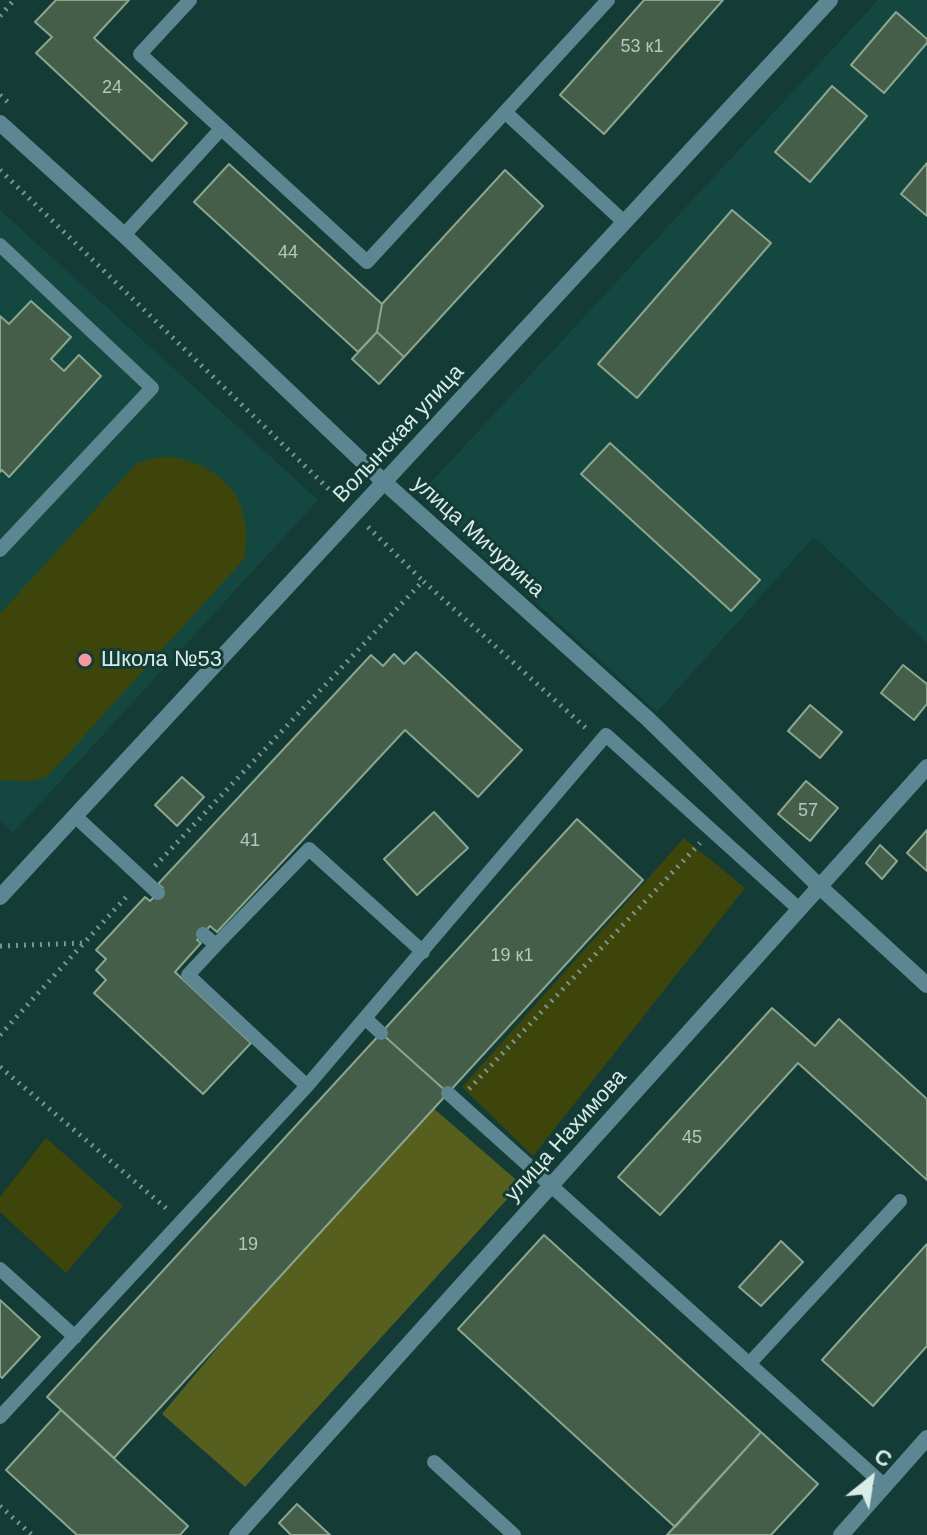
<!DOCTYPE html>
<meta charset="utf-8">
<style>
body{margin:0}
#map{position:relative;width:927px;height:1535px;overflow:hidden;background:#143b35;font-family:Arial,sans-serif}
canvas{display:block}
.north{position:absolute;left:831px;top:1439px;width:80px;height:80px;-webkit-text-stroke:6px #143b35;paint-order:stroke;rotate:30deg;font-size:22px;font-weight:700;line-height:32px;text-align:center;color:#d7ebe7}
.north::after{content:'';display:block;margin:auto;width:28px;height:36px;background:#d7ebe7;clip-path:polygon(50% 0,100% 100%,50% 72%,0 100%)}
</style>
<div id="map">
<canvas width="927" height="1535"></canvas>
<div class="north">С</div>
</div>
<script>
const c = document.querySelector('canvas').getContext('2d');
c.lineJoin = 'round';
function fillPath(path, color) { c.fillStyle = color; c.fill(path, 'evenodd'); }
function strokePath(path, color, width, dash) { c.strokeStyle = color; c.lineWidth = width; c.lineCap = dash ? 'butt' : 'round'; c.setLineDash(dash || []); c.stroke(path); }
function write(font, color, halo, rows, align = 'center') {
  c.font = font + ' Arial,sans-serif'; c.lineWidth = 6; c.setLineDash([]); c.textBaseline = 'middle'; c.strokeStyle = halo; c.fillStyle = color; for (const [text, x, y, turn = 0] of rows) {
    c.save(); c.translate(x, y); c.rotate((+turn || 0) * Math.PI / 180); c.textAlign = isNaN(turn) ? turn : align; if (halo) c.strokeText(text, 0, 0); c.fillText(text, 0, 0); c.restore();
  }
}
fillPath(new Path2D(`
 M878,0h49v643l-113,-106 -157,175 -239,-216z
 M0,210l318,290 -305,333 -13,-12z`), '#144740');
fillPath(new Path2D(`
 M172,457c55,9 82,47 72,102l-196,217 -17,5 -31,-1v-166l137,-151 17,-5z
 M684,838l61,50 -212,268 -71,-69z
 M46,1138l77,68 -57,67 -66,-61v-15z`), '#3e450b');
fillPath(new Path2D(`
 M424,1100l97,84 -276,303 -83,-73z`), '#575f1f');
const building = new Path2D(`
 M56,0h73l-35,38 93,85 -35,38 -116,-108 16,-16 -17,-15z
 M644,0h79l-119,134 -44,-39z
 M896,12l31,27v4l-43,50 -33,-28z
 M832,86l35,30 -57,66 -35,-30z
 M927,163v53l-26,-22z
 M229,164l153,140 -5,28 -19,20 -164,-150z
 M505,170l38,36 -139,151 -27,-25 5,-28z
 M732,210l39,33 -134,155 -39,-34z
 M31,301l40,36 -20,22 13,12 15,-16 22,21 -92,101 -7,-7 -2,2v-156l9,8z
 M377,332l27,25 -25,27 -27,-25z
 M610,443l150,137 -29,31 -150,-137z
 M416,652l106,98 -44,47 -73,-67 -188,202 -7,-6 -13,14 4,3 -26,29 76,71 -48,51 -109,-101 12,-13 -10,-10 10,-11 -10,-9 49,-53 5,4 13,-13 -5,-4 213,-229 12,11 11,-12 10,10z
 M903,665l24,19v20l-13,16 -33,-27z
 M810,705l32,27 -22,26 -32,-27z
 M182,777l22,20 -27,29 -22,-21z
 M806,781l32,27 -28,33 -32,-27z
 M434,812l34,36 -51,47 -33,-36z
 M577,819l66,61 -195,213 -67,-60z
 M927,830v41l-20,-18z
 M880,845l17,16 -15,18 -16,-16z
 M772,1008l43,38 24,-27 88,80v81l-129,-117 -138,152 -42,-38z
 M381,1033l67,60 -334,365 -67,-61z
 M544,1235l217,197 -86,95 -217,-198z
 M781,1241l22,21 -42,44 -22,-19z
 M927,1244v102l-54,60 -51,-46z
 M0,1300l40,37 -38,41 -2,-2z
 M61,1410l127,116 -8,9h-103l-71,-65z
 M761,1432l57,52 -47,51h-104z
 M297,1504l33,31h-39l-12,-12z`);
fillPath(building, '#455e49');
strokePath(building, '#8ba68f', 2);
strokePath(new Path2D(`
 M0,16l14,-16
 M0,95l9,8
 M0,170l341,331
 M368,527l55,54
 M155,866l268,-285 165,149
 M0,946l84,-3 45,-49
 M0,1035l83,-91
 M0,1067l167,142
 M469,1089l231,-246
 M0,1506l32,29`), '#799691', 5, [2, 6]);
strokePath(new Path2D(`
 M190,0l-50,54 227,208 138,-150 119,110
 M505,112l103,-112
 M124,235l97,-106
 M0,245l152,143 -152,162
 M75,816l83,77
 M203,934l13,11 93,-96 114,103
 M216,945l-28,30 119,111
 M366,1019l15,14
 M448,1093l437,393
 M0,1269l75,68
 M749,1364l151,-163
 M0,1417l307,-331 299,-351 193,174
 M434,1462l80,73`), '#5c8691', 14);
strokePath(new Path2D(`
 M0,123l124,112 260,247 264,237 172,168 107,98
 M0,897l830,-897
 M237,1535l690,-768
 M841,1535l86,-97`), '#5c8691', 16);
for (const [x, y, r, color] of [
 [85,660,8,"#f49a9f"]
]) { const dot = new Path2D(); dot.arc(x, y, r, 0, 2 * Math.PI); c.fillStyle = color; c.fill(dot); strokePath(dot, '#143b35', 3); }
write('18px', '#b2c8c0', null, [
 ["53 к1",642,47],
 ["24",112,88],
 ["44",288,253],
 ["57",808,811],
 ["41",250,841],
 ["19 к1",512,956],
 ["45",692,1138],
 ["19",248,1245]
]);
write('22px', '#d7ebe7', '#143b35', [
 ["Волынская улица",399,434,-47],
 ["улица Мичурина",478,537,42],
 ["улица Нахимова",566,1136,-48]
]);
write('22px', '#d7ebe7', '#143b35', [
 ["Школа №53",101,660]
], 'left');
</script>
